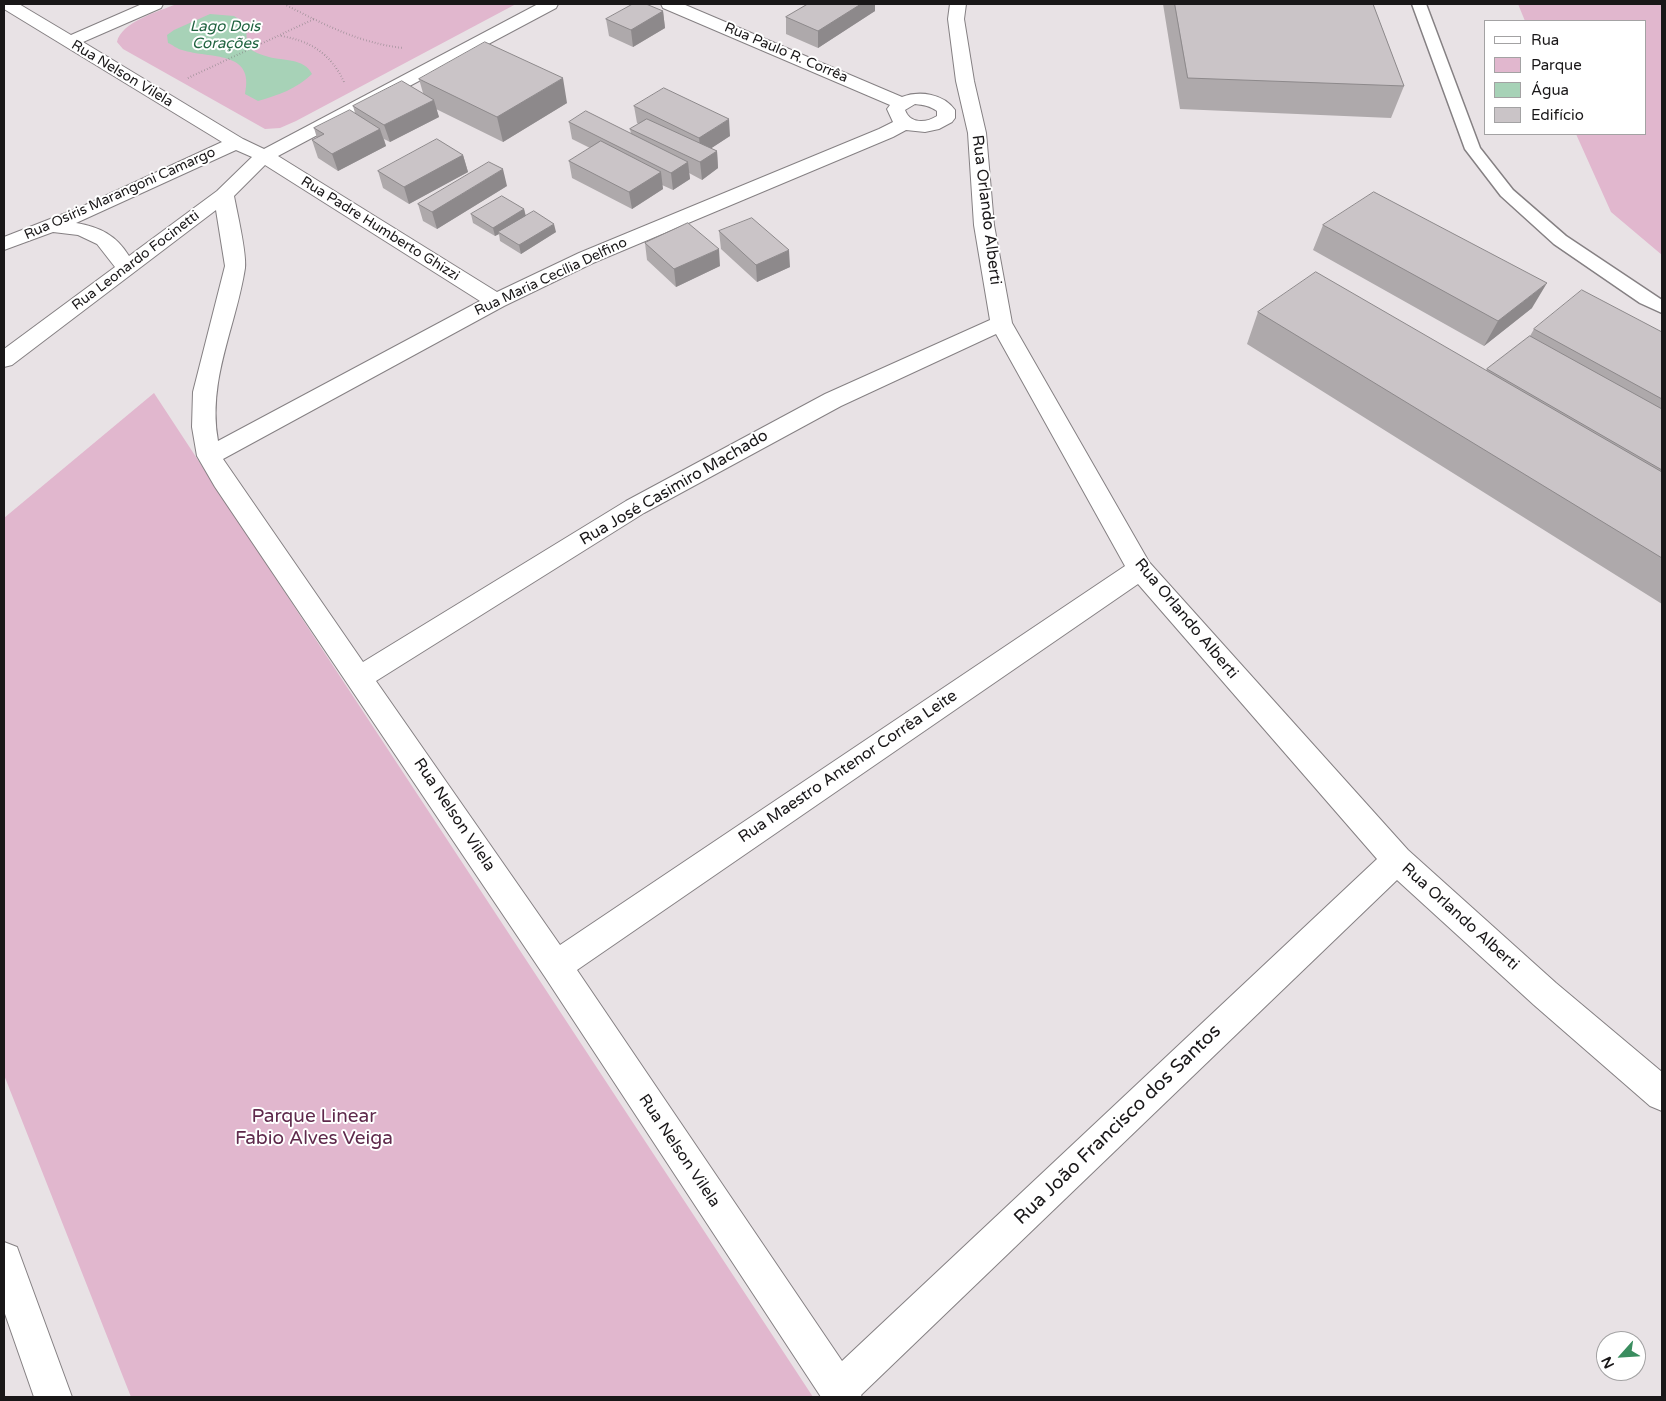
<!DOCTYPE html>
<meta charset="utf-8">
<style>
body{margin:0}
#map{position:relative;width:1666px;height:1401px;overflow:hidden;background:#e8e2e5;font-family:"Varela Round",sans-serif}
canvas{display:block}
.frame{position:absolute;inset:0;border:5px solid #191718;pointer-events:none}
.legend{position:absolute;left:1484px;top:20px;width:162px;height:115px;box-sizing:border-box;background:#fff;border:1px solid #a3a2a3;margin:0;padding:6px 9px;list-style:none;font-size:15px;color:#191718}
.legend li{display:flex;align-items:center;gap:10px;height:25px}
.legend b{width:25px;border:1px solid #a3a2a3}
.north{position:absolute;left:1596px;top:1331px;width:50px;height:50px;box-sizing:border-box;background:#fff;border:1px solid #a3a2a3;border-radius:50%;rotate:244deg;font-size:14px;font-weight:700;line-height:20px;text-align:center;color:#191718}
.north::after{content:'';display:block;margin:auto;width:18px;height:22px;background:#3a8d5f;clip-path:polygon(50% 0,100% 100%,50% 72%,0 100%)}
</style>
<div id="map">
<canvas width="1666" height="1401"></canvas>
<div class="frame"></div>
<ul class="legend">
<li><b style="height:6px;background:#fff"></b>Rua</li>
<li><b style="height:14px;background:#e1b7ce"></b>Parque</li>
<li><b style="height:14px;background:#a7d2b7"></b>Água</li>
<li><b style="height:14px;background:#cac4c7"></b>Edifício</li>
</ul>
<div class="north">N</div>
</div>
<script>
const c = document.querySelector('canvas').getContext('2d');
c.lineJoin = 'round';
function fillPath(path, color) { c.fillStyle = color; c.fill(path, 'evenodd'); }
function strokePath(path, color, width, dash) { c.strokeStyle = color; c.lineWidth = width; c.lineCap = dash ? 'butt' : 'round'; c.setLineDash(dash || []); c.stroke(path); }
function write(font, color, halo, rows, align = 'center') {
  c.font = font + ' "Varela Round",sans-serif'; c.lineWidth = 4; c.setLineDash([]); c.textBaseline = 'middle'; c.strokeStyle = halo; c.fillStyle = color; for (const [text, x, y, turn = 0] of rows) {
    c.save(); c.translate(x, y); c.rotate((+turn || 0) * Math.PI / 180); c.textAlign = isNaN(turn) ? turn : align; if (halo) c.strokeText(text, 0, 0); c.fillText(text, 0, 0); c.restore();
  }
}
fillPath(new Path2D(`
 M177,4h339l-220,117 -16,7 -15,1 -142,-80 -6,-7c4,-20 42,-31 60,-38z
 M1518,4h144v251l-51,-43 -35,-78h69v-113h-120z
 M154,393l659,1004h-682l-127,-322v-557z`), '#e1b7ce');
fillPath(new Path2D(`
 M210,14l24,2 12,8 1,23c7,5 14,8 22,10 15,4 35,1 43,17 -16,15 -33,21 -54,27l-13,-7c10,-44 -35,-35 -63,-44 -5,-1 -9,-5 -14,-7l-1,-8 7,-5z`), '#a7d2b7');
const lane = new Path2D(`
 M1412,4h14l54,144 33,42 53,46 96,64v13l-22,-10 -86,-59 -53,-48 -36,-47z`);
const street = new Path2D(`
 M4,4h15l52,31 71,-31h21l-2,4 -78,34 160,97 21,10 274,-145h20l-2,4 -278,148 219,136 82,-39 300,-124 14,-7 -6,-13 3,-4 -227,-97 -2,-4h22l219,93c18,-7 42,-3 53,13v8l-3,4 -13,7 -14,3 -19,-2 -13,7 -300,126 -89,43 -281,153 140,203 263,-161 199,-107 165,-74 -16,-95 -6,-92 -12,-52 -8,-62 2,-15h16l-2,15 10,62 12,52 8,92 18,98 137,239 259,288 148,133 106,89v39l-12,-5 -116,-101 -137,-125 -536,515 1,2h-41l-276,-420 -330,-490 -18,-31 -5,-29 1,-35 32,-126 -9,-56 -204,155 -8,2v-18l111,-82 -18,-23 -19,-9 -25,-3 -49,18v-13l77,-30 141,-65 -218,-133zM915,104c9,1 15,2 22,7v5c-11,7 -27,8 -32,-6zM236,150l16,7 -35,34 -88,65c-13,-21 -29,-29 -53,-33zM265,165l215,136 -262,140c-11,-61 18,-114 27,-173 2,-14 -8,-56 -11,-72zM996,334l129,232 -565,379 -184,-264 268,-168 197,-107zM1138,584l239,275 -535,502 -265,-391z
 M4,1242l13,5 55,150h-38l-30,-86z`);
strokePath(lane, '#858083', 3);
strokePath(street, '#858083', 2);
strokePath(new Path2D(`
 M284,4c39,20 75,39 119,44
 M281,36c30,5 50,18 63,46
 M188,78l126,-59`), '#858183', 2, [0.5, 2.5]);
fillPath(lane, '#fff');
fillPath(street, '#fff');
fillPath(new Path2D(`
 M808,4h67v7l-57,37 -32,-14v-17z
 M1163,4h210l31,82 -13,32 -211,-9z
 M663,11l2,17 -32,19 -24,-11 -3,-17z
 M419,79l148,24 -64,39 -67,-33 3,8 -49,25 -6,-3 2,7 -48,25 -20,-13 -6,-18 5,-2 -3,-10 41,-15 -2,-7 70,-13z
 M634,106l96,30 -19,12 6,3 1,17 -16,12 -13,-7 1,6 -17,11 -11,-5 1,4 -31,20 -60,-31 -3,-17 21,-13 -18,-9 -3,-17 62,12 -1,-5 9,-5 -2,-1z
 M463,155l5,17 -59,32 -26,-16 -5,-17z
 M507,186l-70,43 -14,-8 -5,-17z
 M524,209l2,7 30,16 -35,22 -21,-13 -1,-7 -4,2 -22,-13 -2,-9z
 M1323,225l209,83 -48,38 -171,-96z
 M719,231l71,36 -33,15 -36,-33z
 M645,243l75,23 -44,21 -29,-27z
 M1258,312l228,59 1,-2 43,-33 4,-7 128,3v272l-415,-260z`), '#aea9ab');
fillPath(new Path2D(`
 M861,4h14v7l-57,37v-17z
 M663,11l2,17 -32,19 -2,-17z
 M563,78l4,25 -64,39 -6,-25z
 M434,100l5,17 -49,25 -6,-17z
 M729,119l1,17 -29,19 -2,-17z
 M380,129l6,17 -48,25 -6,-17z
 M717,151l1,17 -16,12 -2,-18z
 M463,155l5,17 -59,32 -5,-17z
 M688,162l2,17 -17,11 -2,-17z
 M503,169l4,17 -70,43 -5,-17z
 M661,172l2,17 -31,20 -3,-17z
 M524,209l2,9 -28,14 1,2 -4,2 -2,-8z
 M554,224l2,8 -35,22 -2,-9z
 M719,249l1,17 -44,21 -2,-18z
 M789,250l1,17 -33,15 -1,-17z
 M1547,283l-15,25 -48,38 14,-25z`), '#8d898b');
const building = new Path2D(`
 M633,4h13l17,7 -32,19 -25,-11z
 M808,4h53l-43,27 -32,-14z
 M1175,4h198l31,82 -216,-8z
 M485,42l78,36 -66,39 -78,-38z
 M402,81l32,19 -50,25 -31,-19z
 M664,88l65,31 -30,19 -65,-32z
 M350,110l30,19 -48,25 -20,-14 12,-6 -10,-6z
 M586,111l102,51 -17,11 -102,-51z
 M647,119l70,32 -17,11 -70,-33z
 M437,139l26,16 -59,32 -26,-16z
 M601,141l60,31 -32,20 -60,-31z
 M489,162l14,7 -71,43 -14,-8z
 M1374,192l173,91 -49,38 -175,-96z
 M502,196l22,13 -31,19 -22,-14z
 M534,211l20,13 -35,21 -21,-13z
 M752,218l37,32 -33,15 -37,-34z
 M688,223l31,26 -45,20 -29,-26z
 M1316,272l346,200v86l-404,-246z
 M1582,290l80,42v67l-128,-70z
 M1530,336l132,73v61l-175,-101z`);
fillPath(building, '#cac4c7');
strokePath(building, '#8d898b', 1);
write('14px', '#191718', '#fff', [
 ["Rua Paulo R. Corrêa",786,53,23],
 ["Rua Nelson Vilela",122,74,31],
 ["Rua Osíris Marangoni Camargo",120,194,-24],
 ["Rua Padre Humberto Ghizzi",380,229,32],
 ["Rua Leonardo Focinetti",136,261,-37],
 ["Rua Maria Cecília Delfino",551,277,-25]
]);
write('italic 15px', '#206340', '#fff', [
 ["Lago Dois",225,27],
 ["Corações",225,44]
]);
write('16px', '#191718', '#fff', [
 ["Rua Orlando Alberti",986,210,83],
 ["Rua José Casimiro Machado",674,488,-30],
 ["Rua Orlando Alberti",1186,619,50],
 ["Rua Maestro Antenor Corrêa Leite",848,767,-34],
 ["Rua Nelson Vilela",454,815,56],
 ["Rua Orlando Alberti",1460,917,42],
 ["Rua Nelson Vilela",679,1151,56]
]);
write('19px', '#5f2a4c', '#fff', [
 ["Parque Linear",314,1117],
 ["Fabio Alves Veiga",314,1139]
]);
write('19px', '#191718', '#fff', [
 ["Rua João Francisco dos Santos",1118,1125,-44]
]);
</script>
